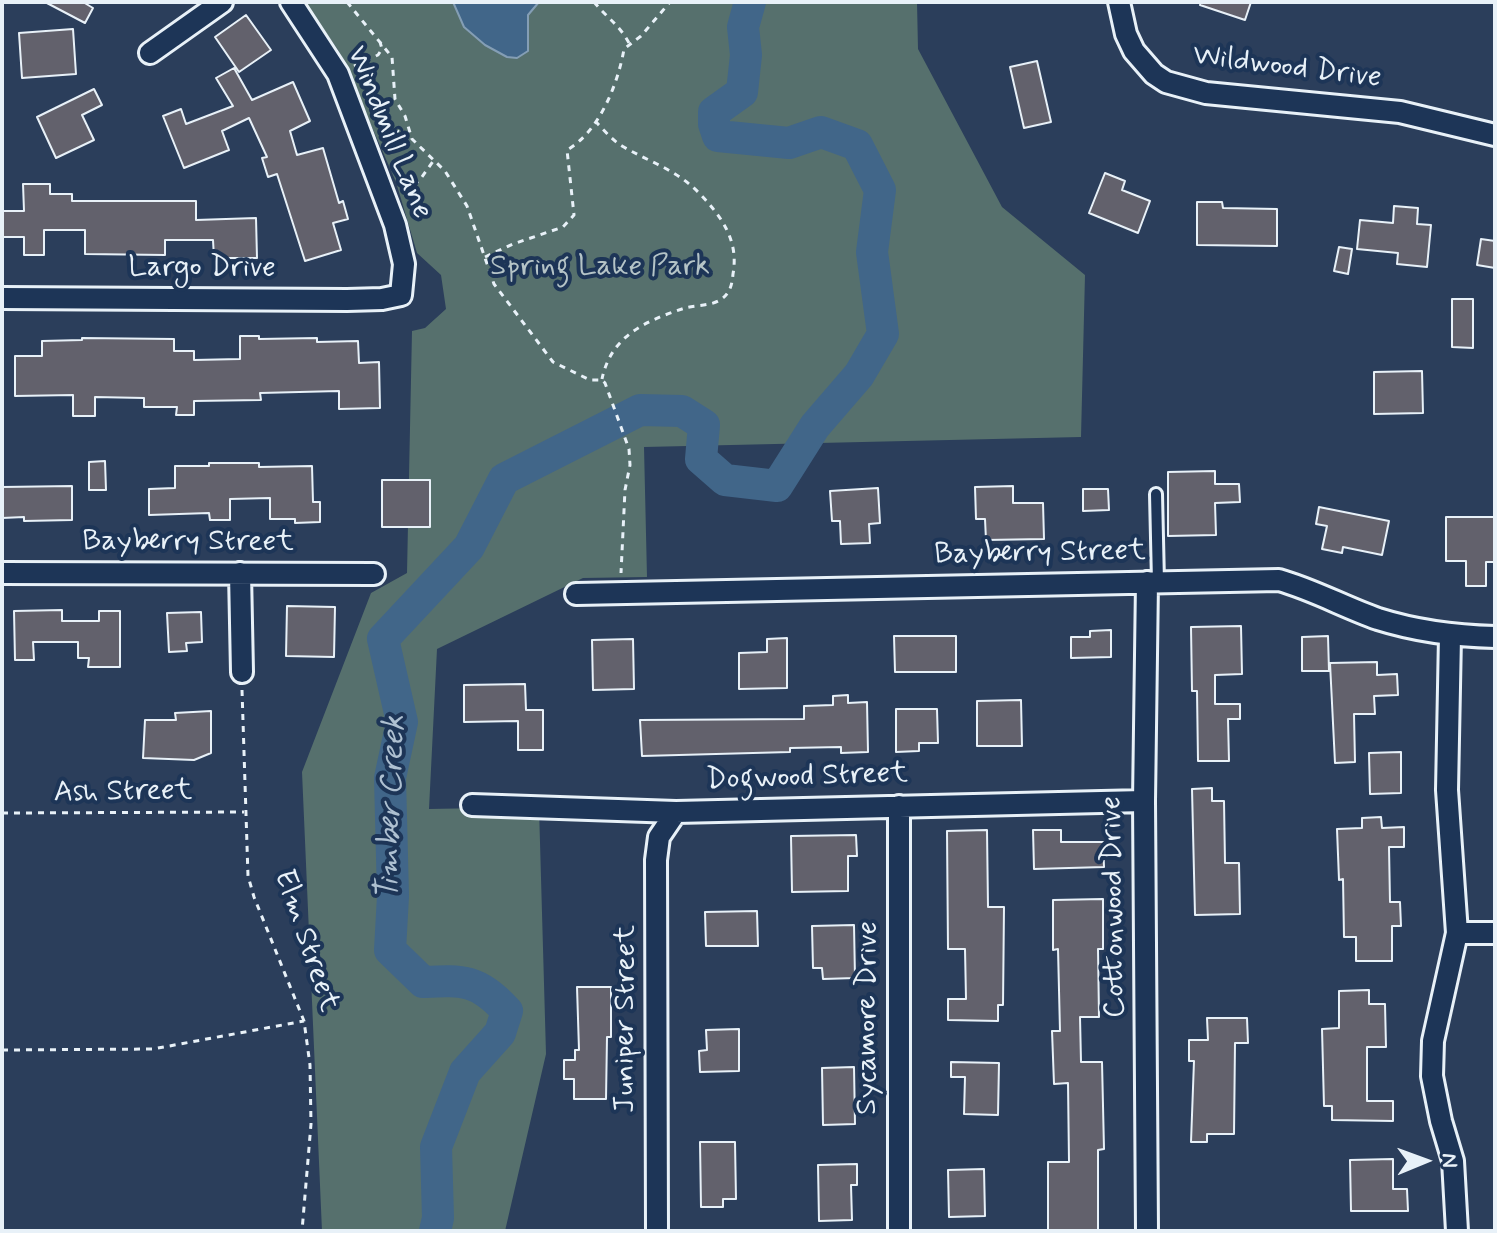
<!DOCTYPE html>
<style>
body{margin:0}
#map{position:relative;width:1497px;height:1233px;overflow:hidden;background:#2b3e5b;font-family:Mynerve,sans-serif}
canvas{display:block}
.frame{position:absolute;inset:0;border:4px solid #e8f1f8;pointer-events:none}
.north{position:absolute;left:1385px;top:1121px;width:80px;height:80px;-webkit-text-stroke:6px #1d3557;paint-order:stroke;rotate:89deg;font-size:22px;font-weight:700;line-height:32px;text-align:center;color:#e8f1f8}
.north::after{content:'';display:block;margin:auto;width:28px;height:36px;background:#e8f1f8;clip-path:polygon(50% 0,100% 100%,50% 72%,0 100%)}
</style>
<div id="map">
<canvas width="1497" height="1233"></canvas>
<div class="frame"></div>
<div class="north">N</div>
</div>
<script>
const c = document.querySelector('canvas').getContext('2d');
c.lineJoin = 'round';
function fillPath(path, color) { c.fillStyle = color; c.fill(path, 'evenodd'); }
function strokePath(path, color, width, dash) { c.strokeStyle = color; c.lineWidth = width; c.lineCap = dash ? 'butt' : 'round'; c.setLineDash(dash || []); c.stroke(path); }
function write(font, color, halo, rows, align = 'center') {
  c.font = font + ' Mynerve,sans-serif'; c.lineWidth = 8; c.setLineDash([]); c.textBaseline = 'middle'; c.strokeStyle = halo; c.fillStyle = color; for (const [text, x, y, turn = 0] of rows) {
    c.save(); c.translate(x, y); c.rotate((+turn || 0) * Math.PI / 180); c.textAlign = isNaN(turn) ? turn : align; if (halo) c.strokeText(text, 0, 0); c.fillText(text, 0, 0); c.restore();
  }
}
fillPath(new Path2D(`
 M305,2h612l1,47 84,158 83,68 -4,162 -437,10 3,130 -64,1 -146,71 -8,160 110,-2 7,247 -41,177h-183l-20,-459 69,-179 36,-20 5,-242 13,-3 21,-19 -5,-34 -24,-22 -21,-71 -58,-132z`), '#56706d');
const water = new Path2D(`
 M453,2h86l-11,13v36l-11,7 -10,-1 -22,-12 -21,-18z`);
fillPath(water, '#416689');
strokePath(water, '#849eb5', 2);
strokePath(new Path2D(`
 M435,1231l3,-13 -2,-71 29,-75 35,-39 7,-22c-29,-32 -44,-31 -84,-29l-33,-32 3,-54 -3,-118 12,-56 -19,-83 86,-92 35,-68 136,-69 42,1 22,14 -3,34 24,21 52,6 38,-60 44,-51 24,-41 -11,-82 8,-62 -23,-45 -36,-13 -32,11 -71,-7 -4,-12v-12l28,-20 4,-37 -3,-28 7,-25`), '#416689', 32);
const building = new Path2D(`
 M45,2h38l10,6 -8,15z
 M1201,2h50l-6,18 -45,-15z
 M246,15l25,35 -32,22 -24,-35z
 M73,29l3,45 -54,4 -3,-45z
 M1037,61l14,61 -27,6 -14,-61z
 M234,68l18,32 41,-18 17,39 -20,10 7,24 26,-7 16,55 4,-2 5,18 -15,4 8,27 -36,11 -28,-87 -9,3 -6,-19 5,-1 -18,-39 -27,13 7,19 -45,18 -21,-52 18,-7 5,15 47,-18 -17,-28z
 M94,89l8,16 -20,10 12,25 -38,18 -19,-41z
 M1105,173l20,8 -3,9 28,11 -12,32 -49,-20z
 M23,184h27v10h22v7h124v19l60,-2 1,40h-43l-1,-18h-48v15l-80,-1v-24h-41v25h-20v-18h-22v-26h22z
 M1197,202h25l1,6 54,1v37l-80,-1z
 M1394,206l24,2 -1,16 14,1 -4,42 -30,-3 1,-11 -41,-4 3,-29 33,3z
 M1481,239l14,2v27l-18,-3z
 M1339,247l13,2 -4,25 -14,-3z
 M1452,299h21v49l-21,-1z
 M240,336h19v3l58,-1v4l41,-1 1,22 20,-1 1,46 -41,1v-18l-79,2 1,7 -67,1v14h-18l1,-8h-33v-9l-49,-1v19h-22v-21l-58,1v-40h27v-15l40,-1v-2l92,1v12h20v9l46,-1z
 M1422,371l1,42 -49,1v-42z
 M105,461l1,29h-17v-28z
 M209,463h50v4l53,-1 1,36h7v20l-25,1v-4h-25v-21l-40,1v21h-20l-1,-7 -60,2v-26l26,-1v-22h34z
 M1215,471v13h24l1,18 -25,1 1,32 -48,1v-64z
 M382,480h48v47h-48z
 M72,486v34l-48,1v-4l-22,1v-31z
 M1013,486v17h30l1,36 -58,1 -1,-21h-9l-1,-32z
 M878,488l2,35 -11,1 1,19 -29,1 -1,-23h-8l-2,-30z
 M1083,489h25l1,21 -26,1z
 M1319,507l70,14 -7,34 -39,-8 -1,6 -20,-4 5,-23 -11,-2z
 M1446,517h49v45h-9v24h-20v-25h-20z
 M287,606l48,1 -1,50 -48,-1z
 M62,610v11h37v-10h21v56h-32l1,-9h-11v-16h-45l1,18h-19l-1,-49z
 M201,612l1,30 -16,1 1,8 -18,1 -2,-39z
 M1241,626l1,48 -27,1v29h25v15h-12l1,42h-31l-1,-70h-5l-1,-64z
 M1111,630v27l-40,1v-21h19v-6z
 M894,636h62v36h-61z
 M1328,636l1,35h-27v-34z
 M787,638v50l-48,1v-36l28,-1v-13z
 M633,639l1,50 -41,1 -1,-50z
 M1377,662v13l20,-1 1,21 -24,1 1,18h-21l1,48 -20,1 -5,-100z
 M525,684l1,26h17v40h-25v-29l-54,1v-37z
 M848,695v8l19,-1 1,50 -27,1v-6l-51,1v4l-148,4 -2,-36 164,-1v-13l29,-1v-9z
 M1021,700l1,46h-45v-45z
 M896,709h41l1,34h-19v8l-23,1z
 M211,711v42l-17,7 -51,-2 2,-38h31l-1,-7z
 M1401,752v41l-31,1 -1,-41z
 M1212,788v13h12l1,62h14l1,51 -45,1 -3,-126z
 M1381,817l1,11 22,-1v20h-15l1,55h10l1,24h-9v35h-36v-24h-12l-1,-58 -4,1 -2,-51 25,-1v-10z
 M987,830l1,77h16l-1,98h-5v16l-50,-1v-21h18l-1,-50h-17l-1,-118z
 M1033,830h28v12h42l1,25 -70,2z
 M856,835l1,21h-9v35l-56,1 -1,-56z
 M1103,899v50h-5l1,68h-19l1,45h21l2,87 -6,1v81h-50v-69h21l-1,-79 -14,1 -2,-53h8l-2,-82 -5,1v-50z
 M757,911l1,35h-52l-1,-34z
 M854,925l1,53 -32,1 -1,-11h-9l-1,-42z
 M577,987h34v50h-4l-1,62h-32v-20h-10v-19h11v-10h4z
 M1369,990v14h16l1,43h-19v54h26v20l-61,-1v-14h-8l-2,-77 17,-1v-37z
 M1207,1018h40l1,25h-13l-1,91h-27v8h-16l3,-81h-5v-21h19z
 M739,1029v42l-39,1 -1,-21 8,-1 -1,-20z
 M951,1062l48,1 -1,52 -34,-1 1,-37h-14z
 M854,1067l1,57 -32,1 -1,-57z
 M700,1142h35l1,57h-13v8h-22z
 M1393,1159v30h14l1,22h-57l-1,-51z
 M857,1164v21h-6l1,35 -33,1 -1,-56z
 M984,1169l1,47 -36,1 -1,-47z`);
fillPath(building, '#62616c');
strokePath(building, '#e8f1f8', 2);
const lane = new Path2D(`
 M1156,494l2,88`);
const street = new Path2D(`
 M1119,2l7,32 8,17 20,23 12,8 40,11 194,19 95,23
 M150,53l72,-51
 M2,298l345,2 35,-1 19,-4 3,-31 -9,-39 -57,-151 -47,-72
 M2,573l372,1
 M240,573l2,99
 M576,594l703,-14c35,10 65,27 99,39 38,12 77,17 117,18
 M1450,636l-3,154 10,143 -24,108 -1,35 9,45 12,40 4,70
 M472,805l204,7 468,-11
 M1457,933h38
 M657,1231l-1,-371 3,-23 17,-25
 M899,1231v-425
 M1147,1231l-3,-430 3,-219`);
strokePath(lane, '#e8f1f8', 16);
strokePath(street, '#e8f1f8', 26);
strokePath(new Path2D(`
 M347,2l45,55 3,42 10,17 7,23 33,32 22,35 27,78 59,78 37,18h12l3,3 24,66 1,16 -5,25 -4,83
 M594,2c14,17 26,23 36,43
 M354,66l24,-11 4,-6 -2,-7
 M595,121c8,8 17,19 27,25 27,16 54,23 78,48 22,23 39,47 33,80 -1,11 -3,20 -13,26 -9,6 -25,5 -35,8 -40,13 -74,28 -83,71
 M403,191l16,-10 15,-21
 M485,257l28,-13 50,-17 11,-12 -7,-65c32,-18 51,-66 57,-101l17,-13 29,-34
 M242,690l6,186 6,21 50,124 6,44 1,59 -9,107
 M2,813l242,-1
 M2,1050l151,-1 151,-28`), '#e8f1f8', 3, [6, 6]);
strokePath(lane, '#1d3557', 10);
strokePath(street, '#1d3557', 20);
write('30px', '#e8f1f8', '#1d3557', [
 ["Wildwood Drive",1287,68,7],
 ["Windmill Lane",388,133,68],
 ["Largo Drive",202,269],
 ["Bayberry Street",188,543],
 ["Bayberry Street",1040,554,-1],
 ["Dogwood Street",807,778,-2],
 ["Ash Street",123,793,-1],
 ["Cottonwood Drive",1115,907,-91],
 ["Elm Street",305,941,71],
 ["Sycamore Drive",869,1018,-90],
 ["Juniper Street",627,1019,-90]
]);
write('30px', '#b5c4c7', '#1d3557', [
 ["Spring Lake Park",600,268]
]);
write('italic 32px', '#aec0d1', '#1d3557', [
 ["Timber Creek",393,808,-88]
]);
</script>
